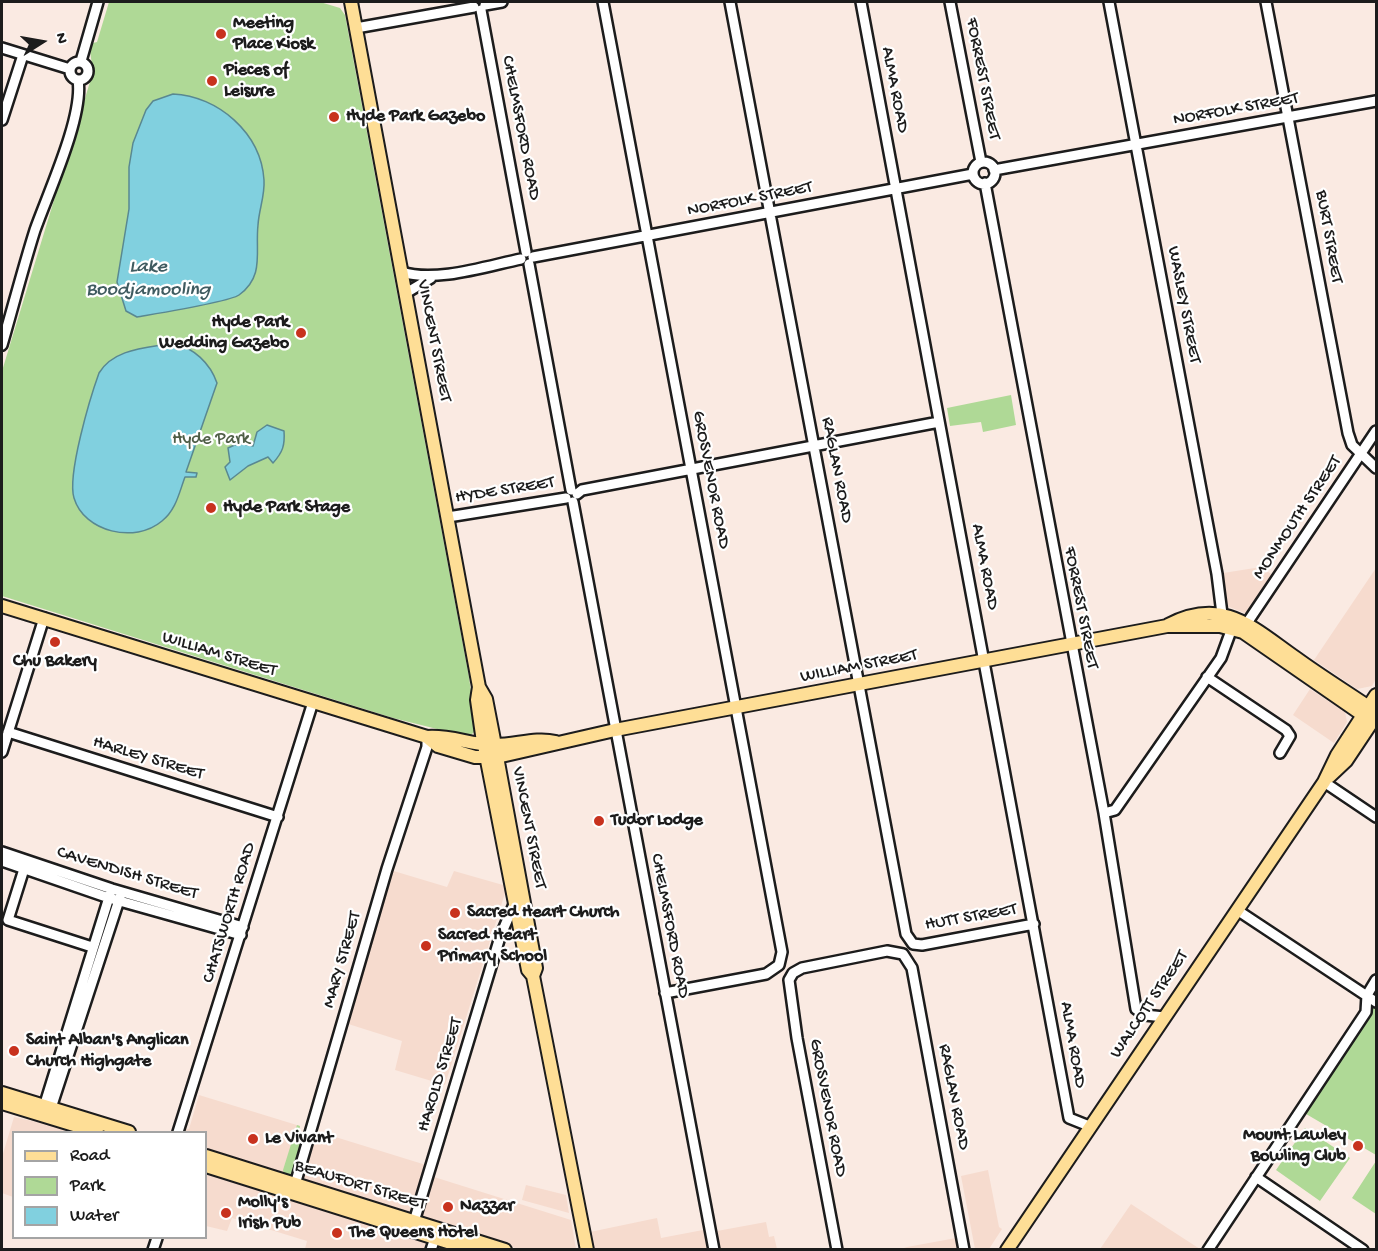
<!DOCTYPE html>
<style>
body{margin:0}
#map{position:relative;width:1378px;height:1251px;overflow:hidden;background:#faeae2;font-family:"Gochi Hand",sans-serif}
canvas{display:block}
.frame{position:absolute;inset:0;border:3px solid #1c1c1c;pointer-events:none}
.legend{position:absolute;left:12px;top:1131px;width:195px;height:108px;box-sizing:border-box;background:#fff;border:2px solid #a4a4a4;margin:0;padding:8px 10px;list-style:none;font-size:18px;color:#1c1c1c}
.legend li{display:flex;align-items:center;gap:12px;height:30px}
.legend b{width:30px;border:2px solid #a4a4a4}
.north{position:absolute;left:12px;top:12px;width:60px;height:60px;-webkit-text-stroke:4px #fff;paint-order:stroke;rotate:79deg;font-size:16px;font-weight:700;line-height:24px;text-align:center;color:#1c1c1c}
.north::after{content:'';display:block;margin:auto;width:21px;height:27px;background:#1c1c1c;clip-path:polygon(50% 0,100% 100%,50% 72%,0 100%)}
</style>
<div id="map">
<canvas width="1378" height="1251"></canvas>
<div class="frame"></div>
<ul class="legend">
<li><b style="height:8px;background:#fede96"></b>Road</li>
<li><b style="height:16px;background:#afd996"></b>Park</li>
<li><b style="height:16px;background:#81d0df"></b>Water</li>
</ul>
<div class="north">N</div>
</div>
<script>
const c = document.querySelector('canvas').getContext('2d');
c.lineJoin = 'round';
function fillPath(path, color) { c.fillStyle = color; c.fill(path, 'evenodd'); }
function strokePath(path, color, width, dash) { c.strokeStyle = color; c.lineWidth = width; c.lineCap = dash ? 'butt' : 'round'; c.setLineDash(dash || []); c.stroke(path); }
function write(font, color, halo, rows, align = 'center') {
  c.font = font + ' "Gochi Hand",sans-serif'; c.lineWidth = 4.5; c.setLineDash([]); c.textBaseline = 'middle'; c.strokeStyle = halo; c.fillStyle = color; for (const [text, x, y, turn = 0] of rows) {
    c.save(); c.translate(x, y); c.rotate((+turn || 0) * Math.PI / 180); c.textAlign = isNaN(turn) ? turn : align; if (halo) c.strokeText(text, 0, 0); c.fillText(text, 0, 0); c.restore();
  }
}
fillPath(new Path2D(`
 M1261,567l16,11 -25,38 -30,-12 -5,-30z
 M1376,568v111l-4,7 -15,3 -43,-29z
 M1310,689l35,23 2,10 -13,21 -41,-28z
 M387,869l60,18 7,-16 49,14 2,8 -60,192 -50,-15 7,-29 -60,-19z
 M199,1095l101,31 -2,10 7,3 -11,41 -88,-29v-19h-24l2,-3h5z
 M14,1117l69,15h-69l-1,65 -11,-4v-36z
 M316,1131l110,34 -15,47 -4,2 -105,-33z
 M206,1170l220,71 2,6 -1,3 -122,-1 2,-8 -75,-23 -5,13 -21,-5z
 M988,1170l11,57 3,2 -13,20h-14l-14,-73z
 M434,1177l137,43 5,29h-57l-98,-30z
 M526,1185l40,10 3,18 -47,-13z
 M1131,1204l38,25 31,20h-100z
 M657,1218l4,20 42,-8 4,19h-114l-3,-17z
 M766,1222l3,15 5,-1 3,13h-57l-3,-18z
 M956,1238l3,11h-58l6,-2z`), '#f6dbce');
fillPath(new Path2D(`
 M109,2h211l20,6 5,7 124,662 7,53 -7,7 -76,-19 -391,-122v-225l91,-299 -4,-28 8,-2z
 M1011,395l5,30 -33,7 -2,-10 -31,4 -3,-18z
 M1371,998l5,4v153l-75,-44z
 M297,1125l3,1 -2,10 7,3 -10,38 -11,-3 -1,-4z
 M1305,1128l45,30 -30,43 -44,-31z
 M1376,1161v53l-24,-16z`), '#afd996');
const water = new Path2D(`
 M173,94c45,2 88,39 91,86 1,16 -5,29 -6,45 -3,27 7,51 -19,70 -10,7 -85,19 -102,22l-11,-6 -9,-29 12,-73v-42l4,-24 13,-33 7,-9z
 M173,343c21,5 37,20 44,40l-31,89 11,1 -1,4h-11c-6,16 -9,33 -23,44 -27,23 -78,11 -88,-23 -7,-23 16,-100 25,-125 15,-25 49,-25 74,-30z
 M267,425l17,6c1,14 -1,21 -11,32l-5,-6 -20,9 -18,14 -5,-13 5,-5 -2,-14 11,-5 14,3 4,-14z`);
fillPath(water, '#81d0df');
strokePath(water, '#598891', 1.5);
const minor = new Path2D(`
 M603,2l179,950 -3,13 -13,9 -101,19
 M730,2l176,932 7,10 9,1 112,-21
 M861,2l208,1116 20,8
 M950,2l31,160
 M1109,2l108,572 5,40
 M1266,2l82,431 4,12 24,23
 M485,5l17,-3
 M481,10l45,242
 M356,28l118,-21
 M2,48l68,21
 M81,61l17,-59
 M70 71a9 9 0 1 1 18 0a9 9 0 1 1-18 0Z
 M2,120l21,-65
 M973 173a11 11 0 1 1 22 0a11 11 0 1 1-22 0Z
 M994,170l382,-69
 M985,183l119,630 32,196 9,6 19,2
 M533,257l440,-83
 M529,264l42,226
 M402,272c33,11 85,-6 119,-13
 M406,293l25,-15
 M2,345c11,-38 21,-77 33,-115 13,-37 49,-114 43,-150
 M577,494l5,-4 357,-68
 M573,502l141,748
 M448,517l118,-19
 M1247,623l129,-192
 M1207,677l79,53 4,6 -10,17
 M8,732l270,85
 M2,752l42,-134
 M1324,782l52,35
 M1104,813l11,-3 106,-152 11,-30
 M2,852l110,37 131,38
 M2,861l107,37 132,37
 M24,869l-16,51 84,27
 M1237,910l139,92
 M43,1110l67,-216
 M49,1114l71,-217
 M178,1132l135,-430
 M1256,1177l107,73
 M294,1188l93,-319 40,-122v-10
 M413,1225l87,-288 15,-35
 M153,1250l4,-12
 M431,1250l6,-18
 M837,1250l-40,-212 -8,-58 4,-7 9,-5 85,-17 16,3 9,14 52,282
 M1208,1250l158,-238 1,-17 9,-15`);
const major = new Path2D(`
 M351,2l128,685 -2,13 5,35 46,235 5,6 54,274
 M2,606l425,131 11,9 37,11h22l118,-27 552,-104h53l23,6 130,90
 M1168,625c55,-29 85,3 128,33 26,19 54,36 80,54
 M479,687l7,12 7,36 43,233 -3,8
 M427,737c22,-2 42,7 65,8 22,1 42,-8 64,-3
 M1329,777l17,-16 30,-45
 M2,1093l127,39
 M2,1103l95,29
 M206,1156l299,94
 M206,1166l267,84
 M1007,1250l317,-468 13,-27 39,-60`);
strokePath(minor, '#1c1c1c', 14);
strokePath(major, '#1c1c1c', 16);
strokePath(minor, '#fff', 9);
strokePath(major, '#fede96', 12);
for (const [x, y, r, color] of [
 [221,34,6,"#c8321e"],
 [212,81,6,"#c8321e"],
 [334,117,6,"#c8321e"],
 [301,333,6,"#c8321e"],
 [211,508,6,"#c8321e"],
 [55,642,6,"#c8321e"],
 [599,821,6,"#c8321e"],
 [455,913,6,"#c8321e"],
 [426,946,6,"#c8321e"],
 [14,1051,6,"#c8321e"],
 [253,1139,6,"#c8321e"],
 [1358,1146,6,"#c8321e"],
 [448,1207,6,"#c8321e"],
 [226,1213,6,"#c8321e"],
 [337,1233,6,"#c8321e"]
]) { const dot = new Path2D(); dot.arc(x, y, r, 0, 2 * Math.PI); c.fillStyle = color; c.fill(dot); strokePath(dot, '#fff', 2); }
write('bold 18px', '#1c1c1c', '#fff', [
 ["Meeting",233,24],
 ["Place Kiosk",233,45],
 ["Pieces of",224,71],
 ["Leisure",224,92],
 ["Hyde Park Gazebo",346,117],
 ["Hyde Park",289,323,"right"],
 ["Wedding Gazebo",289,344,"right"],
 ["Hyde Park Stage",223,508],
 ["Chu Bakery",55,662,"center"],
 ["Tudor Lodge",611,821],
 ["Sacred Heart Church",467,913],
 ["Sacred Heart",438,936],
 ["Primary School",438,957],
 ["Saint Alban's Anglican",26,1041],
 ["Church Highgate",26,1062],
 ["Mount Lawley",1346,1136,"right"],
 ["Bowling Club",1346,1157,"right"],
 ["Le Vivant",265,1139],
 ["Molly's",238,1203],
 ["Irish Pub",238,1224],
 ["Nazzar",460,1207],
 ["The Queens Hotel",349,1233]
], 'left');
write('18px', '#1c1c1c', '#fff', [
 ["FORREST STREET",982,79,79],
 ["ALMA ROAD",894,90,79],
 ["NORFOLK STREET",1236,110,-10],
 ["CHELMSFORD ROAD",520,128,79],
 ["NORFOLK STREET",750,200,-11],
 ["BURT STREET",1328,237,80],
 ["WASLEY STREET",1183,305,79],
 ["VINCENT STREET",433,341,79],
 ["RAGLAN ROAD",836,470,79],
 ["GROSVENOR ROAD",710,480,79],
 ["HYDE STREET",505,491,-9],
 ["MONMOUTH STREET",1298,518,-56],
 ["ALMA ROAD",984,567,79],
 ["FORREST STREET",1080,608,79],
 ["WILLIAM STREET",219,655,17],
 ["WILLIAM STREET",859,667,-11],
 ["HARLEY STREET",148,759,17],
 ["VINCENT STREET",528,828,79],
 ["CAVENDISH STREET",127,874,17],
 ["CHATSWORTH ROAD",230,913,-73],
 ["HUTT STREET",971,918,-10],
 ["CHELMSFORD ROAD",669,926,79],
 ["MARY STREET",343,960,-74],
 ["WALCOTT STREET",1150,1005,-56],
 ["ALMA ROAD",1072,1045,80],
 ["HAROLD STREET",441,1075,-73],
 ["RAGLAN ROAD",953,1097,79],
 ["GROSVENOR ROAD",827,1108,79],
 ["BEAUFORT STREET",360,1186,17]
]);
write('18px', '#4f5e47', '#fff', [
 ["Hyde Park",211,440]
]);
write('italic 20px', '#3f5b60', '#fff', [
 ["Lake",148,268],
 ["Boodjamooling",148,291]
]);
</script>
